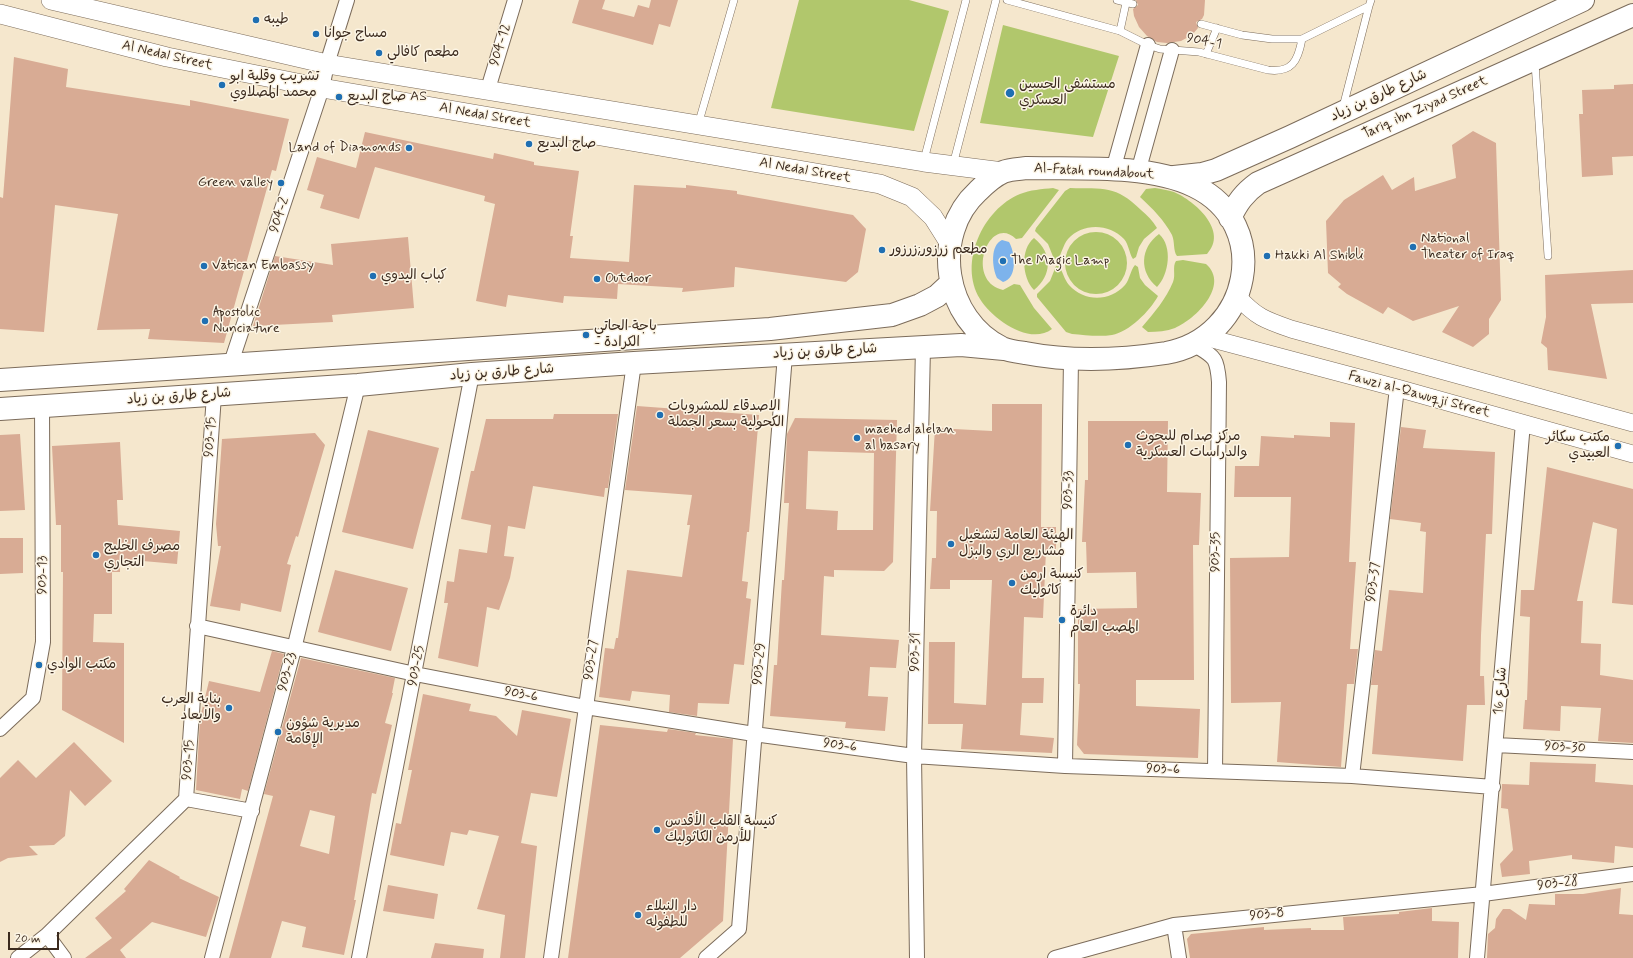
<!DOCTYPE html>
<meta charset="utf-8">
<style>
body{margin:0}
#map{position:relative;width:1633px;height:958px;overflow:hidden;background:#f5e7cd;font-family:Mynerve,sans-serif}
canvas{display:block}
.scale{position:absolute;left:8px;top:932px;width:51px;height:18px;box-sizing:border-box;border:2px solid #3b2a1e;border-top:0;padding-left:5px;font-size:12px;line-height:14px;white-space:nowrap;color:#3b2a1e;-webkit-text-stroke:3px #fcf5e5;paint-order:stroke}
</style>
<div id="map">
<canvas width="1633" height="958"></canvas>
<div class="scale">20 m</div>
</div>
<script>
const c = document.querySelector('canvas').getContext('2d');
c.lineJoin = 'round';
function fillPath(path, color) { c.fillStyle = color; c.fill(path, 'evenodd'); }
function strokePath(path, color, width, dash) { c.strokeStyle = color; c.lineWidth = width; c.lineCap = dash ? 'butt' : 'round'; c.setLineDash(dash || []); c.stroke(path); }
function write(font, color, halo, rows, align = 'center') {
  c.font = font + ' Mynerve,"Playpen Sans Arabic",sans-serif'; c.lineWidth = 3; c.setLineDash([]); c.textBaseline = 'middle'; c.strokeStyle = halo; c.fillStyle = color; for (const [text, x, y, turn = 0] of rows) {
    c.save(); c.translate(x, y); c.rotate((+turn || 0) * Math.PI / 180); c.textAlign = isNaN(turn) ? turn : align; if (halo) c.strokeText(text, 0, 0); c.fillText(text, 0, 0); c.restore();
  }
}
fillPath(new Path2D(`
 M799,0h110l40,11 -35,120 -143,-23z
 M1003,25l116,31 -26,81 -113,-14z
 M1053,188l6,2 -37,48 -6,1c-27,-26 -52,42 -13,51l11,-6 6,1 14,23 18,21c-22,17 -60,-10 -72,-30 -22,-36 3,-90 40,-105 10,-4 22,-5 33,-6z
 M1070,188c33,1 46,-3 71,22 6,5 12,11 16,18l-13,11 -5,8 -3,10 -3,2c-4,-6 -4,-14 -9,-20 -15,-16 -42,-16 -56,0 -5,6 -6,14 -10,20h-4l-6,-15 -13,-13 1,-3 29,-37z
 M1155,188c6,1 13,2 19,4 21,9 55,39 33,62l-30,2c-4,-5 -2,-14 -5,-21 -8,-15 -19,-26 -32,-38l6,-8z
 M1065 263a31 31 0 1 1 62 0a31 31 0 1 1-62 0Z
 M1159,234c14,12 10,41 -2,53 -18,-15 -17,-39 2,-53z
 M1034,238c19,15 18,38 0,52 -12,-12 -14,-41 0,-52z
 M1183,260l23,4c24,21 -10,55 -31,64 -8,3 -18,4 -27,4l-6,-5c12,-14 24,-28 31,-45 3,-7 -1,-15 3,-21z
 M1135,265l3,2 2,11 5,7 13,11c-8,15 -29,36 -46,39 -13,2 -28,0 -40,-1l-6,-2 -29,-35v-3l13,-13 6,-15h3c4,6 5,13 10,19 15,17 41,17 56,0 5,-6 5,-14 10,-20z`), '#b1c76c');
fillPath(new Path2D(`
 M1002,240l7,2c6,10 9,36 -6,40l-6,-4c-5,-10 -7,-33 5,-38z`), '#7db3ec');
fillPath(new Path2D(`
 M579,0h26l-3,9 32,8 4,-12 11,3 2,-8h27l-8,27 -11,-3 -6,21 -81,-22z
 M1136,0h69l-1,15 -2,4 -6,3 2,6 -6,7 -11,6 -14,2 -10,-1 -10,-6 -8,-9 -5,-11 -1,-7 5,-4z
 M14,57l54,12 -2,18 124,19v-6l99,19 -13,52 -4,-1 -48,173 -76,-4 2,-10 -53,1 21,-116 -63,-9 -11,127 -44,-3v-132l3,1z
 M1633,84v72l-21,1 1,18 -31,2 -3,-63h4l-1,-24 32,-1v-4z
 M1473,131l23,12 5,157 -12,19v15l-16,13 -31,-15 17,-26 -46,15 -25,-14 -5,7 -36,-20 -9,-7 3,-3 -13,-11 -2,-52 18,-21 39,-25 9,15 22,-13 1,14 41,-13 -4,-33z
 M365,132l128,27 1,-6 40,9v3l45,6 -9,65h3l-3,22 59,4 5,-77 52,3v-3l51,6v3l116,21 13,14 -8,43 -12,10 -111,-15 -1,20 -52,5 1,-4 -65,-4 -1,15 -53,-3 -1,7 -55,-8 -2,12 -30,-6 19,-97 -11,-3 1,-5 -110,-29 -16,52 -39,-11 4,-13 -17,-5 10,-33 39,11z
 M408,237l6,71 -82,7 1,7 -80,4 22,-70 58,9 -2,-21z
 M1633,270v33l-42,1 16,75 -59,-9 -1,-22 -6,-5 5,-26 -1,-42z
 M992,404h50l-1,123h15v23h-10l-3,68 -19,-1 -2,61h22l-1,25h-21l-2,32 34,3 -2,15 -91,-4 2,-25h-35l1,-82h26l-1,61 32,2 6,-125h-42v9h-20l2,-31h4l1,-47h-7l5,-83 57,3z
 M637,406l122,9 -10,117h-2l-5,49 6,1 -2,16 5,1 -7,66 -10,-1 -5,40 -31,-1 -1,13 -28,-4 1,-17 -38,-4 -2,10 -31,-4 6,-49 9,1 2,-11h2l9,-68 55,7 8,-52h-3l5,-30 -67,-5z
 M554,414h64l-10,74h-3l-1,9 -71,-11 -8,43 -17,-3 -4,30 10,1 -4,21 -11,32 -12,-3 -9,60 -40,-9 10,-55h-4l3,-22 7,1 5,-33 28,4 4,-28 -30,-6 10,-48h3l12,-52h67z
 M795,418l102,2 -4,142 -9,9 -50,-1v7l-10,-1 -3,59 78,5 -3,28 -26,-1 -2,29 20,1 -3,34 -40,-3 1,-6 -76,-6 4,-51h3l5,-85h2l5,-77h-5l3,-69zM808,451l66,2 -1,77h-36l1,-19 -32,-2z
 M1088,421h80l-1,71 34,1 -2,52h-6l1,135h-58v26l64,3 -2,49 -114,-4 -7,-9 3,-61h-2v-75l59,-1 -1,-36 -49,1 -1,-31h-4l3,-62h3z
 M1330,422l25,1 -6,139h7l-6,87h8l-4,35h-7l-6,83 -64,-5 4,-60 -50,1 -1,-145 59,-1 2,-60h-57l1,-31h24l2,-30 33,2v-3l36,2z
 M1401,427l25,3 -3,18 72,4 -3,82h-6l-5,101 -1,41h4l1,29h-18l-4,56 -91,-7 6,-69h-7l4,-35 7,1 7,-61 34,3 3,-61 -6,-1 1,-8 -31,-4z
 M368,430l71,18 -26,101 -71,-17z
 M315,433l10,12 -27,92 -2,-1 -9,28 4,1 -10,47 -40,-9 -1,8 -30,-5 11,-60h-3l-2,-22 6,-85z
 M20,434l5,76 -25,1v-76z
 M120,442l3,58h-6l1,25 62,6 -3,33 -57,-5v13h-8v42h-18l-1,28 31,1v100l-62,-33 1,-138h-2v-47h-5l-4,-79z
 M1547,467l86,22v116l-21,-2 5,-74 -24,-7 -16,79h6l-2,42 20,1 -1,31 33,5v63l-35,-2 3,-33 -40,-2 -1,25 -37,-2 2,-29h2l3,-83 -10,-1 1,-26h13z
 M0,538h23v35l-23,1z
 M335,570l73,18 -17,63 -73,-19z
 M272,651l12,3 -36,137 -6,-2 -2,10 -44,-9 4,-72 9,-37 51,11z
 M301,658l94,20 -3,15h1l-8,30 7,2 -16,69 -4,-1 -18,107h2l-12,55 -42,-8 4,-20 -24,-6 -11,37h-42l44,-162 -9,-2zM310,810l25,6 -6,38 -29,-8z
 M423,694l48,10 -2,7 27,5 21,20 5,-26 49,9 -14,78 -26,-4 -10,50 16,3 -12,112h-25l5,-43 -28,-6 22,-73 -30,-6 -2,5 -16,-3 -7,34 -54,-11 6,-32 5,1 11,-54h-4z
 M600,725l67,7 1,-3 28,4 -1,2 38,4 -10,182 -43,37h-112z
 M74,742l38,39 -27,25 -15,-16 -5,46 -11,9 -25,1 9,9 -30,3 -8,4v-84l18,-18 18,18z
 M1530,762l66,2 -1,18 38,3v63l-18,-2 -1,17 -42,-4v-4l-43,6 1,13 -28,3 -2,-13 13,-14 -5,-41 -7,-1 1,-24 27,1z
 M149,860l31,17 -1,1 40,19 -13,40 -54,-15 -32,28 6,8h-41l27,-20 -17,-20 31,-27 -2,-2z
 M388,885l50,9 -4,25 -51,-8z
 M1621,888l-2,26 14,1v43h-146l1,-24 7,-6 1,-9 7,-10h7l16,11 3,-16 26,1v-11h28z
 M1432,908v13l27,1 -1,36h-268l-3,-19 4,-5 73,-7v3l47,-2v2h33l-1,-13 56,-3v-2z
 M435,943l49,6 -1,9h-52z`), '#d8ab94');
const service = new Path2D(`
 M1007,0l113,31 28,14 12,4 39,3 69,18c24,3 30,-9 34,-31
 M1117,0l16,4
 M1201,24l41,11 30,4h30l67,-33 2,-6
 M1120,31l6,-28
 M1206,54l11,-26
 M1535,63l13,193
 M1343,107l26,-101
 M698,125l36,-125
 M924,160l42,-160
 M953,165l43,-165`);
const minor = new Path2D(`
 M488,89l27,-89
 M1113,170l35,-125
 M1138,172l34,-122
 M1193,344c21,13 24,12 26,38l-4,389
 M230,366l92,-278 5,-24 20,-64
 M197,626l218,48 171,33 168,27 160,22 151,10 287,10 141,11
 M0,729l33,-31 10,-56 -1,-237
 M1496,745l137,7
 M1065,766l6,-407
 M1352,776l45,-388
 M186,799l66,12
 M1174,925l5,33
 M47,935l17,23
 M18,958l29,-23 139,-136 28,-404
 M212,958l82,-309 64,-264
 M359,958l113,-584
 M551,958l83,-595
 M706,958l33,-29 46,-574
 M917,958l-3,-202 9,-409
 M1055,958l119,-33 309,-31 150,-20
 M1477,958l46,-535`);
const tertiary = new Path2D(`
 M1237,296c19,21 28,24 54,33l342,94
 M1205,337l192,51 236,66`);
const secondary = new Path2D(`
 M51,0l276,64 597,98 79,10
 M0,14l167,43 155,31 558,96 32,13 21,20 17,27`);
const primary = new Path2D(`
 M1027,168c50,1 122,-4 167,18 80,38 57,152 -28,167 -46,7 -95,9 -141,0 -7,-1 -16,-2 -23,-5 -58,-28 -72,-113 -24,-157 7,-7 16,-15 25,-19 7,-3 17,-3 24,-4z
 M1174,177l28,-3 14,-4 74,-33 293,-137
 M1230,218c7,-15 14,-25 28,-35l375,-168
 M0,380l770,-51 122,-14 28,-10 17,-9 14,-13
 M0,409l358,-24 114,-11 162,-11 327,-18 43,4`);
strokePath(service, '#7c6c5b', 8);
strokePath(minor, '#7c6c5b', 16);
strokePath(tertiary, '#7c6c5b', 18);
strokePath(secondary, '#7c6c5b', 20);
strokePath(primary, '#7c6c5b', 24);
strokePath(service, '#fff', 7);
strokePath(minor, '#fff', 14);
strokePath(tertiary, '#fff', 17);
strokePath(secondary, '#fff', 19);
strokePath(primary, '#fff', 22);
for (const [x, y, r, color] of [
 [256,20,4,"#1f6fb2"],
 [316,34,4,"#1f6fb2"],
 [379,53,4,"#1f6fb2"],
 [222,85,4,"#1f6fb2"],
 [1010,93,5,"#1f6fb2"],
 [339,97,4,"#1f6fb2"],
 [529,144,4,"#1f6fb2"],
 [409,148,4,"#1f6fb2"],
 [281,183,4,"#1f6fb2"],
 [1413,247,4,"#1f6fb2"],
 [882,250,4,"#1f6fb2"],
 [1267,256,4,"#1f6fb2"],
 [1003,261,4,"#1f6fb2"],
 [204,266,4,"#1f6fb2"],
 [373,276,4,"#1f6fb2"],
 [597,279,4,"#1f6fb2"],
 [205,321,4,"#1f6fb2"],
 [586,335,4,"#1f6fb2"],
 [660,415,4,"#1f6fb2"],
 [857,438,4,"#1f6fb2"],
 [1128,445,4,"#1f6fb2"],
 [1618,446,4,"#1f6fb2"],
 [951,544,4,"#1f6fb2"],
 [96,555,4,"#1f6fb2"],
 [1012,583,4,"#1f6fb2"],
 [1062,620,4,"#1f6fb2"],
 [39,665,4,"#1f6fb2"],
 [229,708,4,"#1f6fb2"],
 [278,732,4,"#1f6fb2"],
 [657,830,4,"#1f6fb2"],
 [638,915,4,"#1f6fb2"]
]) { const dot = new Path2D(); dot.arc(x, y, r, 0, 2 * Math.PI); c.fillStyle = color; c.fill(dot); strokePath(dot, '#fcf5e5', 1.5); }
write('14px', '#3b2a1e', '#fcf5e5', [
 ["طيبه",264,20],
 ["مساج جوانا",324,34],
 ["مطعم كافالي",387,53],
 ["تشريب وقلية ابو",230,77],
 ["محمد المصلاوي",230,93],
 ["مستشفى الحسين",1019,85],
 ["العسكري",1019,101],
 ["صاج البديع AS",347,97],
 ["صاج البديع",537,144],
 ["Land of Diamonds",401,148,"right"],
 ["Green valley",273,183,"right"],
 ["National",1421,239],
 ["Theater of Iraq",1421,255],
 ["مطعم زرزور;زرزور",890,250],
 ["Hakki Al Shibli",1275,256],
 ["The Magic Lamp",1011,261],
 ["Vatican Embassy",212,266],
 ["كباب اليدوي",381,276],
 ["Outdoor",605,279],
 ["Apostolic",213,313],
 ["Nunciature",213,329],
 ["باجة الحاتي",594,327],
 ["- الكرادة",594,343],
 ["الاصدقاء للمشروبات",668,407],
 ["الكحولية بسعر الجملة",668,423],
 ["maehed alelan",865,430],
 ["al basary",865,446],
 ["مركز صدام للبحوث",1136,437],
 ["والدراسات العسكرية",1136,453],
 ["مكتب سكائر",1610,438,"right"],
 ["العبيدي",1610,454,"right"],
 ["الهيئة العامة لتشغيل",959,536],
 ["مشاريع الري والبزل",959,552],
 ["مصرف الخليج",104,547],
 ["التجاري",104,563],
 ["كنيسة ارمن",1020,575],
 ["كاثوليك",1020,591],
 ["دائرة",1070,612],
 ["المصب العام",1070,628],
 ["مكتب الوادي",47,665],
 ["بناية العرب",221,700,"right"],
 ["والابعاد",221,716,"right"],
 ["مديرية شؤون",286,724],
 ["الإقامة",286,740],
 ["كنيسة القلب الأقدس",665,822],
 ["للأرمن الكاثوليك",665,838],
 ["دار النبلاء",646,907],
 ["للطفوله",646,923]
], 'left');
write('14px', '#3b2a1e', '#fcf5e5', [
 ["904-1",1204,42,11],
 ["904-12",501,45,-73],
 ["Al Nedal Street",167,56,13],
 ["شارع طارق بن زياد",1379,96,-25],
 ["Tariq ibn Ziyad Street",1425,108,-24],
 ["Al Nedal Street",485,116,10],
 ["Al Nedal Street",805,171,10],
 ["Al-Fatah roundabout",1094,172,3],
 ["904-2",280,215,-72],
 ["شارع طارق بن زياد",825,352,-3],
 ["شارع طارق بن زياد",502,373,-4],
 ["Fawzi al-Qawuqji Street",1419,395,15],
 ["شارع طارق بن زياد",179,397,-4],
 ["903-15",211,437,-86],
 ["903-33",1069,490,-89],
 ["903-35",1216,552,-90],
 ["903-13",43,575,-90],
 ["903-37",1374,582,-83],
 ["903-31",916,652,-89],
 ["903-27",592,660,-82],
 ["903-29",760,664,-85],
 ["903-25",417,666,-79],
 ["903-23",288,672,-75],
 ["شارع 16",1501,691,-85],
 ["903-6",521,695,11],
 ["903-6",840,746,8],
 ["903-30",1565,748,3],
 ["903-15",189,760,-86],
 ["903-6",1163,770,2],
 ["903-28",1558,884,-7],
 ["903-8",1267,915,-6]
]);
</script>
